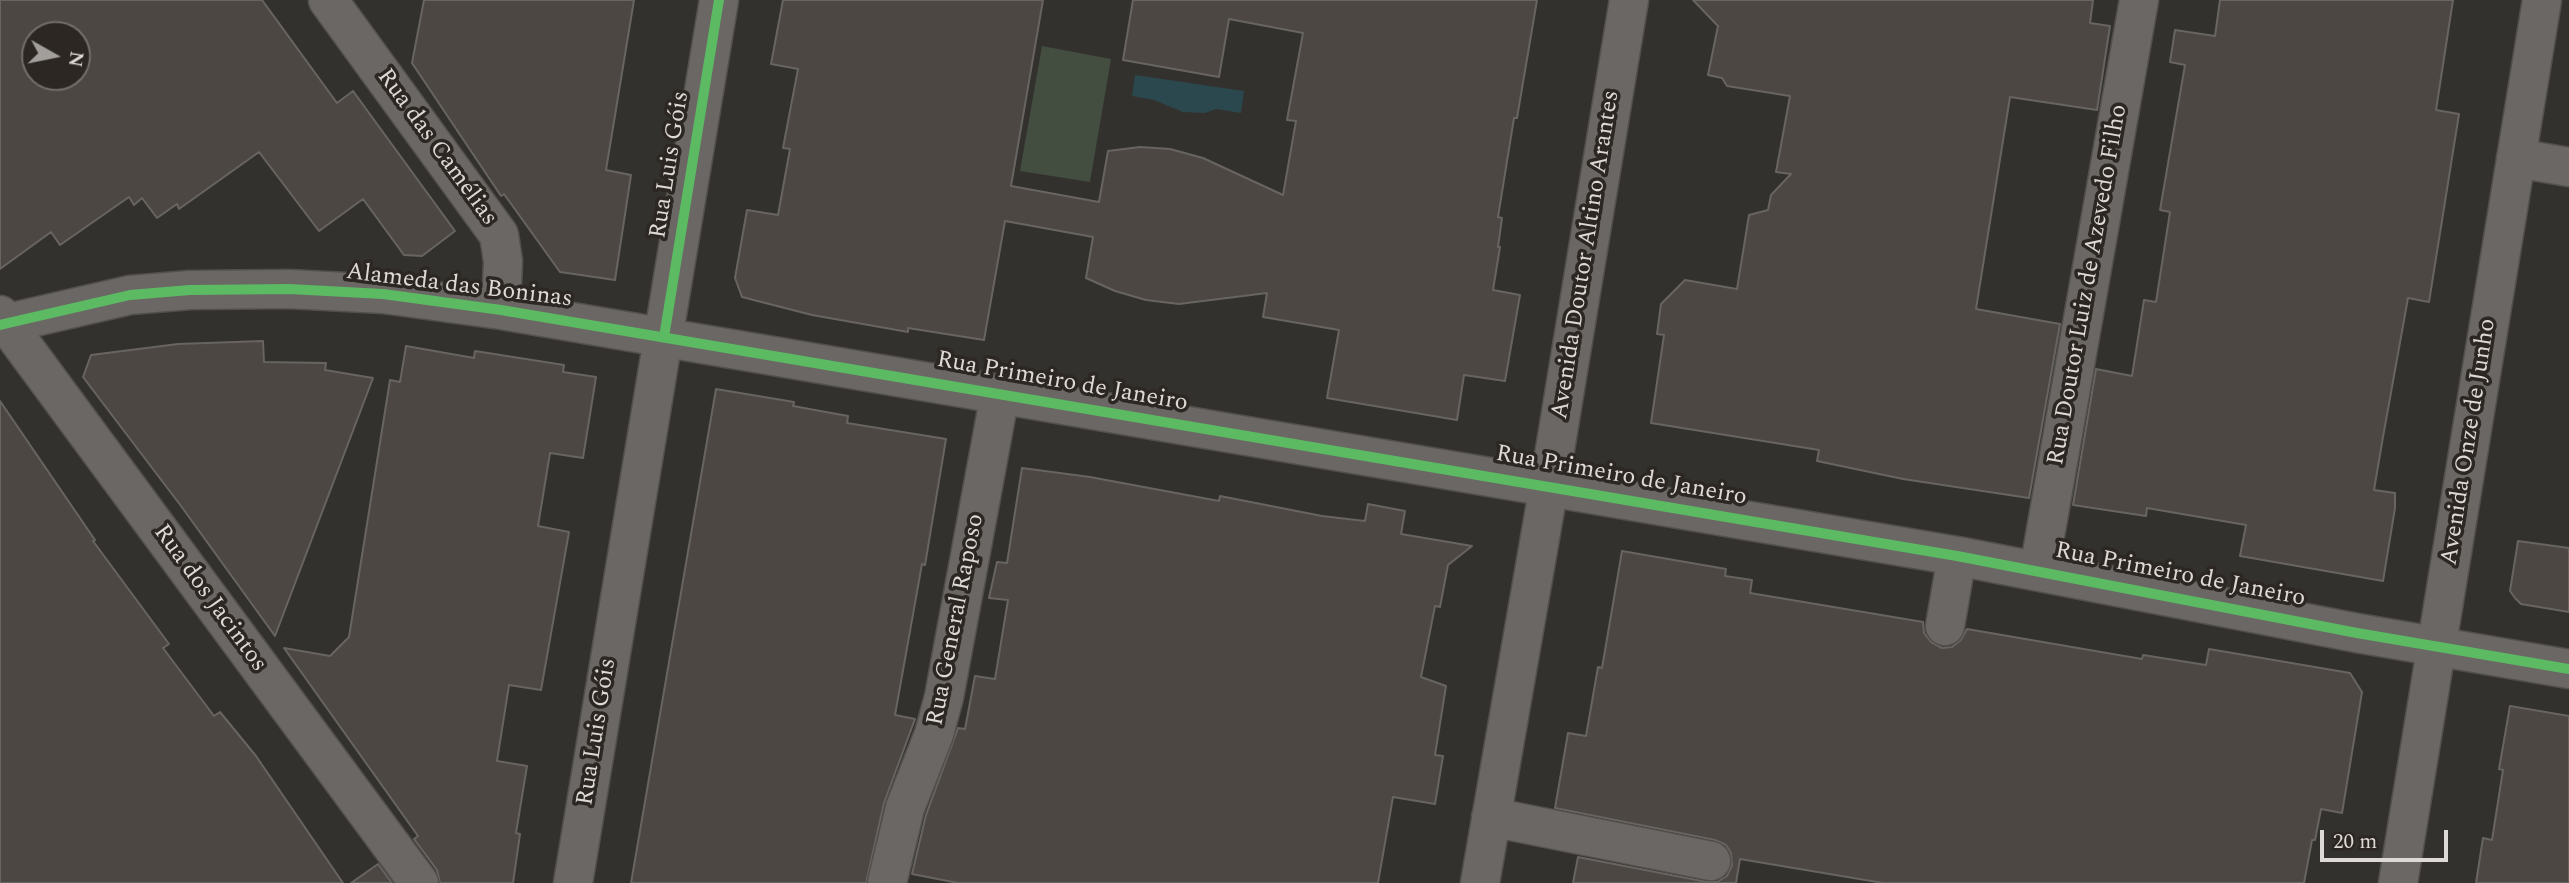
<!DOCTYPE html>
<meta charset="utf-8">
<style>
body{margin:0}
#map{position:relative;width:2569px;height:883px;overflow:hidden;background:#33312e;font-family:Spectral,serif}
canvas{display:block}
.north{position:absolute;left:21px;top:21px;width:70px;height:70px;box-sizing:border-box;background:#2c2722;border:2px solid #736e6a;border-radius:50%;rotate:99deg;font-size:19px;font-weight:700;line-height:28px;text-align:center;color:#ddd9d6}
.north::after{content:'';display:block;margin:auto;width:24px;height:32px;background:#a29e9b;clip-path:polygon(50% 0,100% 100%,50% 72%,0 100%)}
.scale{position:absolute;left:2320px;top:830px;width:128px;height:32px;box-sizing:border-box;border:4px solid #ddd9d6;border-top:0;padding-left:9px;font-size:21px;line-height:24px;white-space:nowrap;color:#ddd9d6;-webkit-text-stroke:5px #2c2722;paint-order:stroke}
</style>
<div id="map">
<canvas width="2569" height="883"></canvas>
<div class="north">N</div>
<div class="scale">20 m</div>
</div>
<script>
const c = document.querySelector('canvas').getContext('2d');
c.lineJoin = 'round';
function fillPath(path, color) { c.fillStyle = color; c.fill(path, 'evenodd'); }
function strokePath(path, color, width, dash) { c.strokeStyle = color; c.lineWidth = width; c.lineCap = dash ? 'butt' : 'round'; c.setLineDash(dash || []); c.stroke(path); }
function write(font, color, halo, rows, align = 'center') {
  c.font = font + ' Spectral,serif'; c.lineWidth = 7; c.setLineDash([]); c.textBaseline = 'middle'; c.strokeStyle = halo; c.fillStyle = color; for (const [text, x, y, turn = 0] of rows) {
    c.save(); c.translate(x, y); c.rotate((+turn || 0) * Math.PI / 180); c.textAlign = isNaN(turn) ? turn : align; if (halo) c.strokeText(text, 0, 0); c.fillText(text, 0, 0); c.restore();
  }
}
fillPath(new Path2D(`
 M1042,46l69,13 -21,123 -70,-11z`), '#434e40');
fillPath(new Path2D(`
 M1135,75l109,16 -3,22 -25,-4 -11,4 -22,-1 -29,-12 -22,-4z`), '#2b484f');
const building = new Path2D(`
 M0,0h262l75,103 16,-12 102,140 -33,25 -18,-1 -41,-56 -44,32 -60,-79 -80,57 -2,-5 -20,14 -15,-20 -8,7 -5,-8 -69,48 -9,-13 -51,37zM35,35h42v42h-42z
 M424,0h210l-28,170 25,5 -16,105 -55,-8 -56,-78 -3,2 -89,-133z
 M783,0h260l-32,186 88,16 9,-51 32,-4 30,2 33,9 80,37 13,-74 -9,-1 16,-87 -74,-14 -10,58 -96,-17 10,-60h404l-20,118h-3l-16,99 4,1 -4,29h2l-7,43 27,5 -15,86 -41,-6 -7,45 -130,-22 12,-68 -76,-13 4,-24 -88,11 -33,-4 -31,-9 -29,-13 7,-41 -88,-16 -21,119 -76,-12v4l-96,-17 -70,-18 -7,-19 12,-68 31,5 12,-66 -7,-1 15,-79 -27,-5z
 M1693,0h400l-3,23 20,3 -13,84 -87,-13 -34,212 84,15 -31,174 -126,-19 -86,-18 2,-11 -168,-27 13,-88 -7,-1 4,-30 24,-24 52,9 12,-74 19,-5 3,-15 20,-21 -15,-2 14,-76 -63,-10 -5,-8 -14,-3 10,-49z
 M2220,0h233l-17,110 23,4 -30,188 -21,-4 -25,139 -9,53 21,3v15l-12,73 -143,-25 6,-31 -99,-17 -1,8 -73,-11 23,-136 36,7 12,-76 12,2 14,-90 -10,-2 25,-145 -15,-3 5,-32 40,6z
 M263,341l1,21 62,1 -1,7 48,8 -98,258 -94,-130 -98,-129 8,-22 87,-11z
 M406,346l68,12 1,-7 89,14 -1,7 33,5 -13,81 -33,-5 -12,73 31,6 -28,158 -32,-5 -12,76 30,5 -11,67 4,1 -7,49h-73l-3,-13 -23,-31 4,-3 -134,-188 46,8 19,-19 41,-257 10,2z
 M716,389l78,13 -1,4 55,10 -1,7 99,16 -21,126 -3,-1 -27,151 20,4 -31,84 -18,80h-235z
 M0,401l95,139 -2,1 76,103 -6,4 51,68 6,-4 36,44 87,127h-343z
 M1022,468l68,9 129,24 1,-5 102,20 43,5 3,-17 37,7 -4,23 71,12 -24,19 -8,42 -5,-1 -14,71 25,9 -11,69 8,1 -8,48 -42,-7 -15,86h-420l-46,-9 14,-59 32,-87 7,1 10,-53 20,3 13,-79 -19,-2 8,-36 10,1z
 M2518,541l51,7v64l-48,-8 -6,-6 -5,-7z
 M1622,551l104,18 -1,7 27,4 -2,13 173,29 1,11 7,9 11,6 10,-1 9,-7 6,-11 175,30 1,-4 63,10 3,-16 141,24 12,19 -20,121 -21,-4 -6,31h-3l-8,43h-421l-143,-24 -4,24h-163l5,-26 129,25h10l10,-6 5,-11 -1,-12 -5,-8 -11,-5 -160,-32 13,-75 18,3 12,-69 4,1z
 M2510,706l59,10v167h-93l7,-45 9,2 11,-70 -4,-1z
 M378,864l14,19h-41z`);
fillPath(building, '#4d4743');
strokePath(building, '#676462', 2);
const minor = new Path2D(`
 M328,0l171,235 4,26 -2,49
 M2516,158l53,9
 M0,315l419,568
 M0,325l130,-30 60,-5 99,-1 94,5 118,16 1456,246 400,77 212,36
 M2039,570l100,-570
 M1945,626l12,-70
 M1491,817l220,44
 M573,883l146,-883
 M887,883l18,-75 29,-74 10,-37 56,-303
 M1480,883l69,-397 80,-486
 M2398,883l144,-883`);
strokePath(minor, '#524f4c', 41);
strokePath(minor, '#6a6765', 38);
strokePath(new Path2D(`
 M0,325l130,-30 60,-5 99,-1 94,5 118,16 1456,246 400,77 212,36
 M664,337l55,-337`), '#5cba63', 10);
write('24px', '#ddd9d6', '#2c2722', [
 ["Rua das Camélias",436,148,54],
 ["Rua Luis Góis",671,165,-81],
 ["Avenida Doutor Altino Arantes",1587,255,-81],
 ["Rua Doutor Luiz de Azevedo Filho",2089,285,-80],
 ["Alameda das Boninas",459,287,7],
 ["Rua Primeiro de Janeiro",1062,383,10],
 ["Avenida Onze de Junho",2470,442,-81],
 ["Rua Primeiro de Janeiro",1621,477,10],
 ["Rua Primeiro de Janeiro",2180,576,11],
 ["Rua dos Jacintos",209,599,54],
 ["Rua General Raposo",957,620,-79],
 ["Rua Luis Góis",598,732,-81]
]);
</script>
